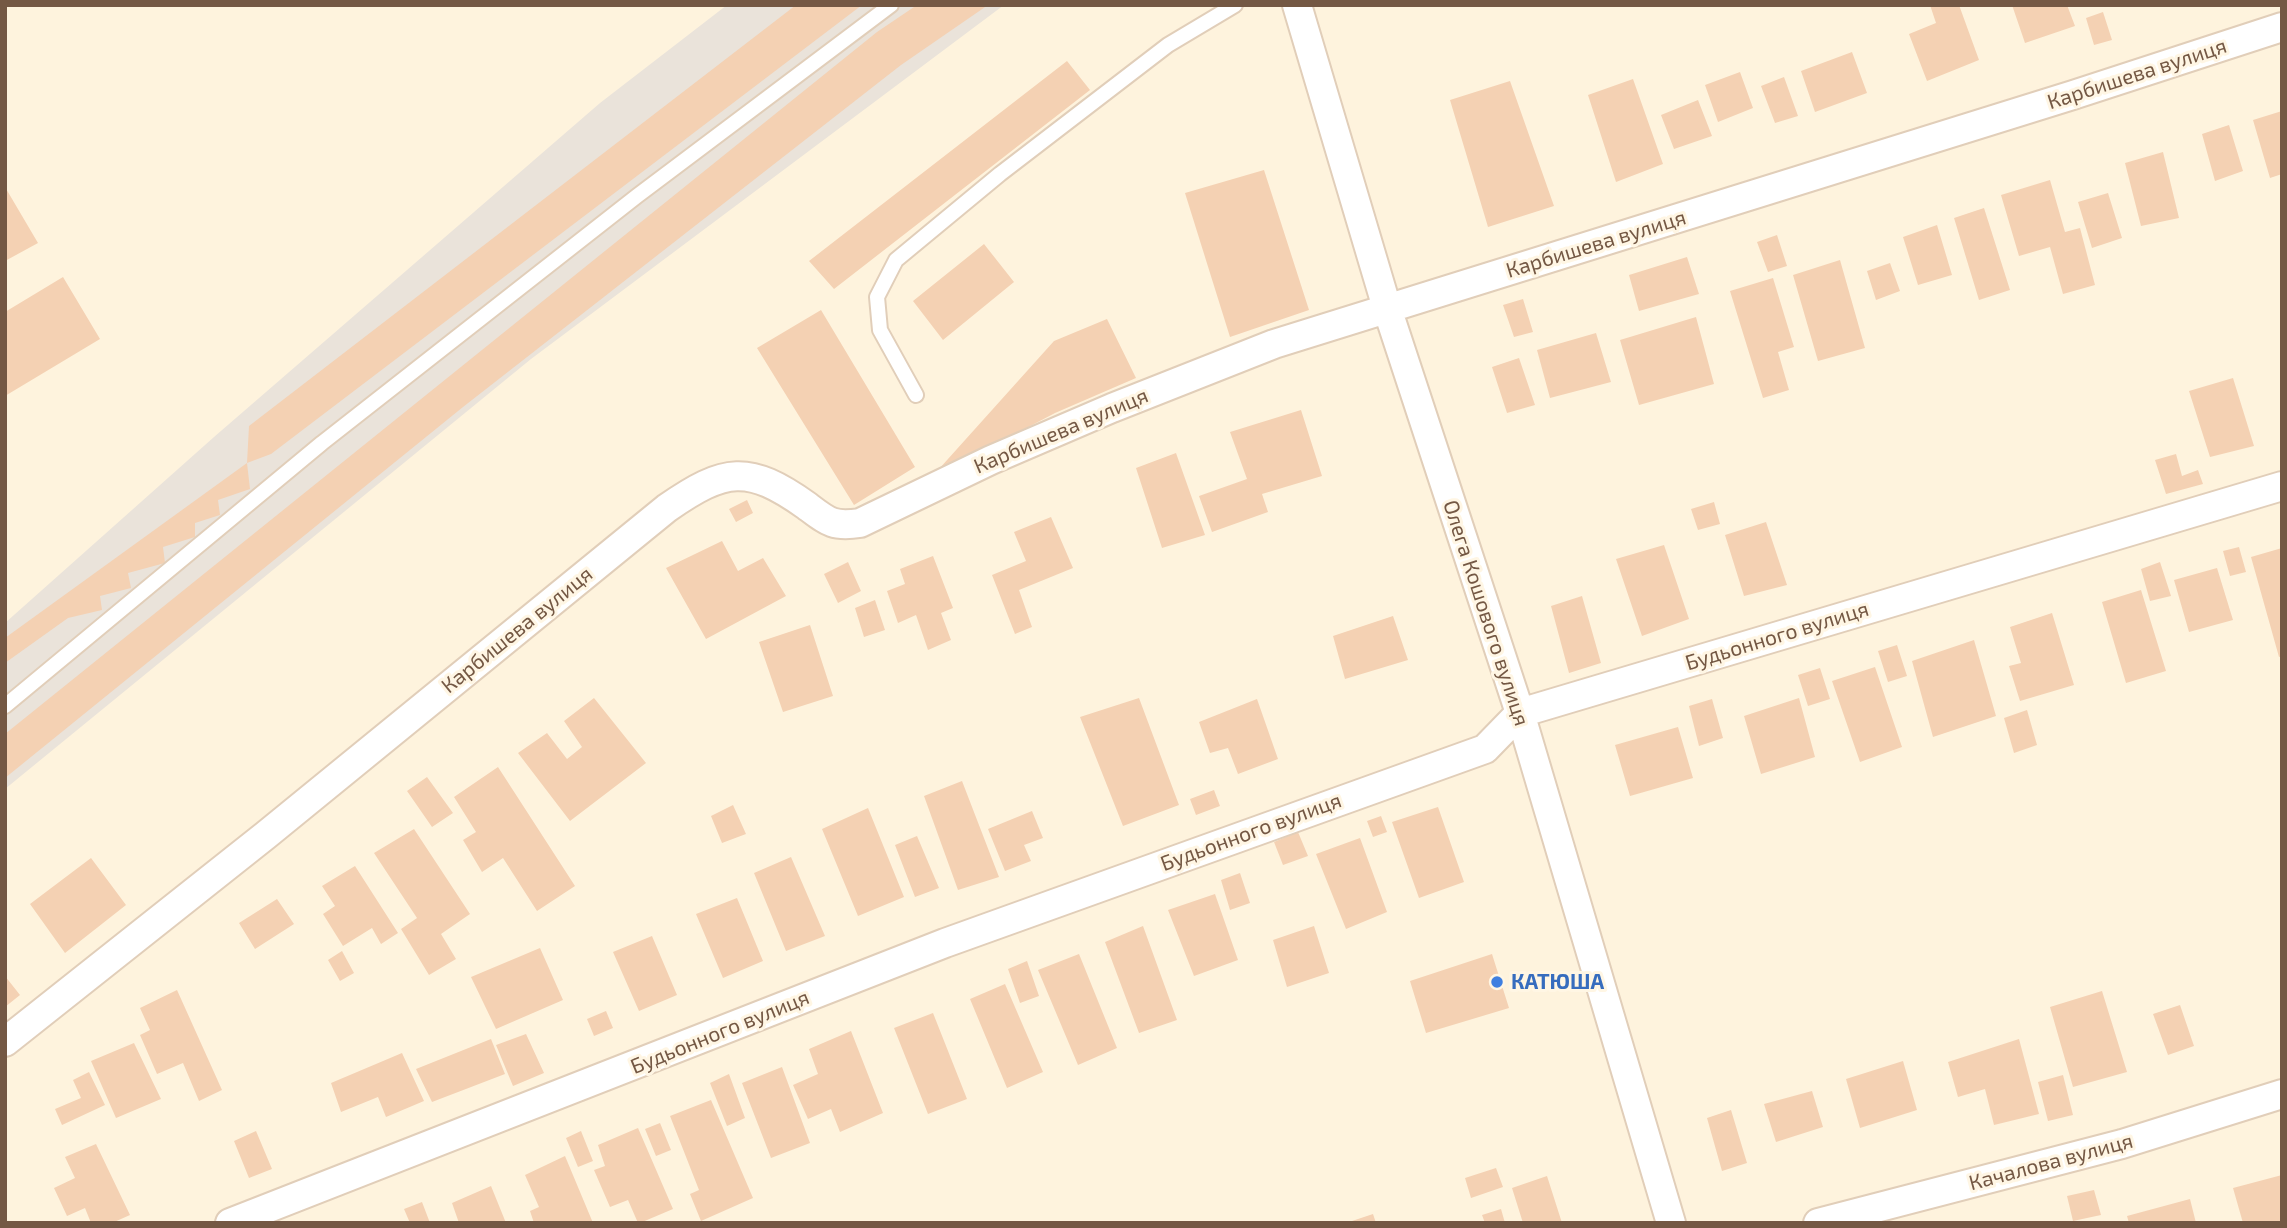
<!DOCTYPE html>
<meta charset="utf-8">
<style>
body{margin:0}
#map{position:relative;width:2287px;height:1228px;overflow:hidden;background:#fef3dd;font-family:"Exo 2",sans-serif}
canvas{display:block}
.frame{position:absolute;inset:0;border:7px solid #745844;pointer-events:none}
</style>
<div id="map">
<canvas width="2287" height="1228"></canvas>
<div class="frame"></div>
</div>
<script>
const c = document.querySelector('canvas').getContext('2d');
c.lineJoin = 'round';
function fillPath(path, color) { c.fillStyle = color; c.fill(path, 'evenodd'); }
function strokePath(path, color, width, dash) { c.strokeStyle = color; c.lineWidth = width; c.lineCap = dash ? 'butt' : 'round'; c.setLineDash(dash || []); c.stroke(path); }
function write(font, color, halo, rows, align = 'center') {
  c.font = font + ' "Exo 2",sans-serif'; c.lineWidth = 6; c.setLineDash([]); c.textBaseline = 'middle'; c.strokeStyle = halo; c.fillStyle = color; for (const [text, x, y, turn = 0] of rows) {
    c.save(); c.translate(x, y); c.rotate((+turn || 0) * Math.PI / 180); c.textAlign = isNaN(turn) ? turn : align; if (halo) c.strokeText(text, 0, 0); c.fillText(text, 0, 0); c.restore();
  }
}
fillPath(new Path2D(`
 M727,5h277l-473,354 -526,430v-166l209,-186 386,-334z`), '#eae3da');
fillPath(new Path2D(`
 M796,5h66l-591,449 -24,9 2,-37z
 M917,5h71l-87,60 -438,342 -458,371v-44l872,-702z
 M1930,5h29l20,55 -52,21 -18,-47 27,-11z
 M2012,5h55l8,21 -50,17z
 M2103,12l9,28 -18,5 -8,-27z
 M1852,52l15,41 -52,19 -14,-41z
 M1067,61l23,29 -256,199 -25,-28z
 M1740,72l13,36 -35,14 -13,-37z
 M1784,77l14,39 -23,7 -14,-37z
 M1633,79l30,85 -47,18 -28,-87z
 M1510,81l44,125 -66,21 -38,-127z
 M1698,100l14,36 -38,13 -13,-34z
 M2282,111v63l-12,4 -17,-58z
 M2229,125l14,46 -28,10 -13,-47z
 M2163,152l16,66 -38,8 -16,-63z
 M1264,170l45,140 -79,27 -45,-144z
 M2050,180l15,52 15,-4 15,57 -32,9 -13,-47 -31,9 -18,-61z
 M5,187l33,56 -33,18z
 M2108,193l14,45 -30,10 -14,-46z
 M1984,208l26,82 -31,10 -25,-82z
 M1937,225l15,50 -34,10 -15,-48z
 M1777,235l10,31 -19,6 -11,-30z
 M984,244l30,38 -71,58 -30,-39z
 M1687,257l12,37 -60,17 -10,-36z
 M1840,260l25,88 -47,13 -25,-86z
 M1890,263l10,28 -24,9 -9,-29z
 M63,277l37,62 -95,57v-84z
 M1773,278l21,69 -16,5 11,38 -26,8 -33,-107z
 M1523,299l10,33 -19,5 -11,-32z
 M821,310l94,157 -61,38 -97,-157z
 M1696,317l18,67 -75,21 -19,-65z
 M1107,319l29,59 -81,35 -125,66 124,-138z
 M1596,333l15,49 -61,16 -13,-48z
 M1519,358l16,47 -28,8 -15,-46z
 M2233,378l21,68 -44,11 -21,-66z
 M1301,410l21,66 -60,18 6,18 -56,20 -13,-36 48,-17 -17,-47z
 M1176,453l29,82 -43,13 -26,-80z
 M2176,454l6,22 16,-6 5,14 -37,10 -11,-34z
 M247,463l3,26 -32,11 2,15 -25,8v14l-32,10 2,16 -37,10 3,15 -31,8 2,14 -34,8 -63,45v-25z
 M747,500l6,13 -17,9 -7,-13z
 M1714,502l6,22 -22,6 -7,-21z
 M1051,517l22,51 -54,22 13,37 -17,7 -23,-59 34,-14 -12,-29z
 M1766,522l21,63 -43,11 -19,-61z
 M722,541l16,30 25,-13 23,38 -80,43 -40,-71z
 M1664,545l25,74 -47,17 -26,-77z
 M2239,547l7,25 -16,4 -7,-25z
 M2282,548v108l-3,1 -28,-100z
 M933,556l20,52 -12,5 10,27 -23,10 -12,-35 -18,8 -11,-32 18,-7 -5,-15z
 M848,562l13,29 -23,12 -14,-29z
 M2160,562l11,34 -21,5 -9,-32z
 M2217,568l16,52 -44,12 -15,-52z
 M2141,590l25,81 -40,12 -24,-81z
 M1582,596l19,67 -32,10 -18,-67z
 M875,600l10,30 -21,7 -9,-29z
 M2052,613l22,72 -54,16 -11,-35 12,-3 -11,-36z
 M1393,616l15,44 -63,19 -12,-43z
 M810,625l23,71 -50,16 -24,-70z
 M1974,640l22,76 -63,21 -21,-76z
 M1897,645l10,31 -19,6 -10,-31z
 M1875,667l27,80 -42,15 -28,-81z
 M1820,668l10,31 -22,7 -10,-31z
 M594,698l52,65 -76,58 -52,-68 29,-20 20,26 15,-12 -18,-26z
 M1139,698l40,107 -56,21 -43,-109z
 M1799,698l16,59 -54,17 -17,-58z
 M1257,699l21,60 -40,15 -10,-26 -18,5 -11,-31z
 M1712,699l11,39 -24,8 -10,-40z
 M2027,710l10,35 -23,8 -10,-35z
 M1678,727l15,51 -63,18 -15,-51z
 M498,767l77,119 -38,25 -34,-53 -21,14 -19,-32 13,-8 -22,-35z
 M427,777l26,36 -21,14 -25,-36z
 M962,781l37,96 -41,13 -34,-94z
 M1214,790l6,16 -24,9 -6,-16z
 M733,805l13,29 -24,9 -11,-27z
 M1438,807l26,75 -45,16 -27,-76z
 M868,808l36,89 -46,19 -36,-87z
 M1032,811l11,27 -19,7 7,16 -26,10 -17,-42z
 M1381,816l6,16 -14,5 -6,-16z
 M414,829l56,85 -29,20 15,25 -27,16 -28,-46 16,-11 -43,-65z
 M1298,832l10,24 -25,9 -9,-23z
 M917,836l22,52 -24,9 -20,-52z
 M1360,838l27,74 -41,17 -30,-75z
 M791,857l34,79 -39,15 -32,-78z
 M91,858l35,47 -61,48 -35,-49z
 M355,866l43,67 -17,11 -9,-16 -29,18 -20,-32 12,-8 -13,-20z
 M1240,873l10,30 -20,7 -9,-30z
 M1215,894l23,66 -44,16 -26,-66z
 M737,898l26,63 -40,17 -27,-64z
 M277,899l17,25 -39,25 -16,-26z
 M1143,926l34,94 -38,13 -34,-91z
 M1314,926l15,47 -42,14 -14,-47z
 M652,936l25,59 -38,16 -26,-59z
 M540,948l23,52 -67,29 -25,-52z
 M342,951l12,22 -14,8 -12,-21z
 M1079,954l38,94 -39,17 -40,-95z
 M1492,954l17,54 -83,25 -16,-52z
 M1027,961l12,35 -19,7 -12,-34z
 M5,976l15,19 -15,12z
 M1005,984l38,88 -36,16 -37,-89z
 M177,990l45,100 -23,11 -16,-38 -26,11 -17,-39 10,-5 -10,-22z
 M2102,991l25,81 -54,15 -23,-80z
 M2180,1005l14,41 -26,9 -15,-41z
 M606,1011l7,17 -19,8 -7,-17z
 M933,1013l34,86 -39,15 -34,-86z
 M851,1031l32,82 -43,19 -9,-23 -23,10 -15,-34 25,-11 -9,-25z
 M526,1034l18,39 -31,13 -17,-41z
 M491,1039l14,35 -73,28 -16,-33z
 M2019,1039l20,75 -45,11 -9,-36 -27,8 -10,-35z
 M134,1043l27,56 -45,19 -25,-57z
 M402,1053l22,48 -38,16 -8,-20 -37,15 -10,-29z
 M1903,1061l14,49 -57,18 -14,-49z
 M782,1067l28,76 -39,15 -29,-75z
 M89,1072l16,33 -43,20 -7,-16 26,-11 -8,-18z
 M729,1074l16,44 -18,8 -17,-43z
 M2063,1075l10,40 -25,6 -10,-39z
 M1812,1091l11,36 -47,15 -12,-38z
 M711,1100l42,98 -52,23 -11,-27 9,-4 -29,-74z
 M1731,1110l16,53 -25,8 -15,-53z
 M660,1123l11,27 -15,6 -11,-27z
 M638,1128l35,81 -33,14h-2l-10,-23 -18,7 -16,-37 11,-4 -7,-21z
 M256,1131l16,38 -23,9 -15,-37z
 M581,1131l12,30 -15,6 -12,-29z
 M96,1144l34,71 -18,8h-21l-6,-15 -18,8 -13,-28 21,-10 -10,-21z
 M565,1156l28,67h-59l-4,-12 9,-4 -14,-32z
 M1496,1168l7,19 -32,11 -6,-20z
 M2282,1175v48h-39l-10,-35z
 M1547,1176l15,47h-39l-11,-35z
 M491,1186l15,37h-47l-7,-20z
 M2094,1190l7,25 -28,6 -6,-25z
 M2190,1199l6,24h-67l-2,-7z
 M422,1202l8,21h-20l-6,-14z
 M1501,1209l4,14h-20l-3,-8z
 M1373,1214l3,9h-27v-1z`), '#f4d1b3');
const lane = new Path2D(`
 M916,395l-36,-65 -3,-33 19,-37 104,-86 168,-129 67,-40
 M5,706l317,-263 315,-247 254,-191`);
const street = new Path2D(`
 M1297,5l90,303 133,405 151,510
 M5,1042l261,-207 401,-327c58,-40 81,-44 140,-2 21,16 26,21 53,17l131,-63 121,-52 162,-64 799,-249 209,-68
 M230,1223l715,-280 540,-194 35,-36 762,-227
 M1818,1223l304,-79 160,-50`);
strokePath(lane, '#e1ceb9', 18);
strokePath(street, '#e1ceb9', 32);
strokePath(lane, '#fff', 14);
strokePath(street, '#fff', 28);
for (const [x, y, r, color] of [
 [1497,982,7,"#3f7fe0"]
]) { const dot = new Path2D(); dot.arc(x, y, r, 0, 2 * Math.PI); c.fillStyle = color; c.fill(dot); strokePath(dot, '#fff6e4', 2.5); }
write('21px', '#745844', '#fff6e4', [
 ["Карбишева вулиця",2137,74,-18],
 ["Карбишева вулиця",1596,244,-17],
 ["Карбишева вулиця",1061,431,-23],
 ["Олега Кошового вулиця",1486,613,72],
 ["Карбишева вулиця",517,630,-39],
 ["Будьонного вулиця",1777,636,-17],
 ["Будьонного вулиця",1251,832,-20],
 ["Будьонного вулиця",720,1032,-22],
 ["Качалова вулиця",2051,1162,-15]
]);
write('bold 21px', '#366cbe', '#fff6e4', [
 ["КАТЮША",1511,982]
], 'left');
</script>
